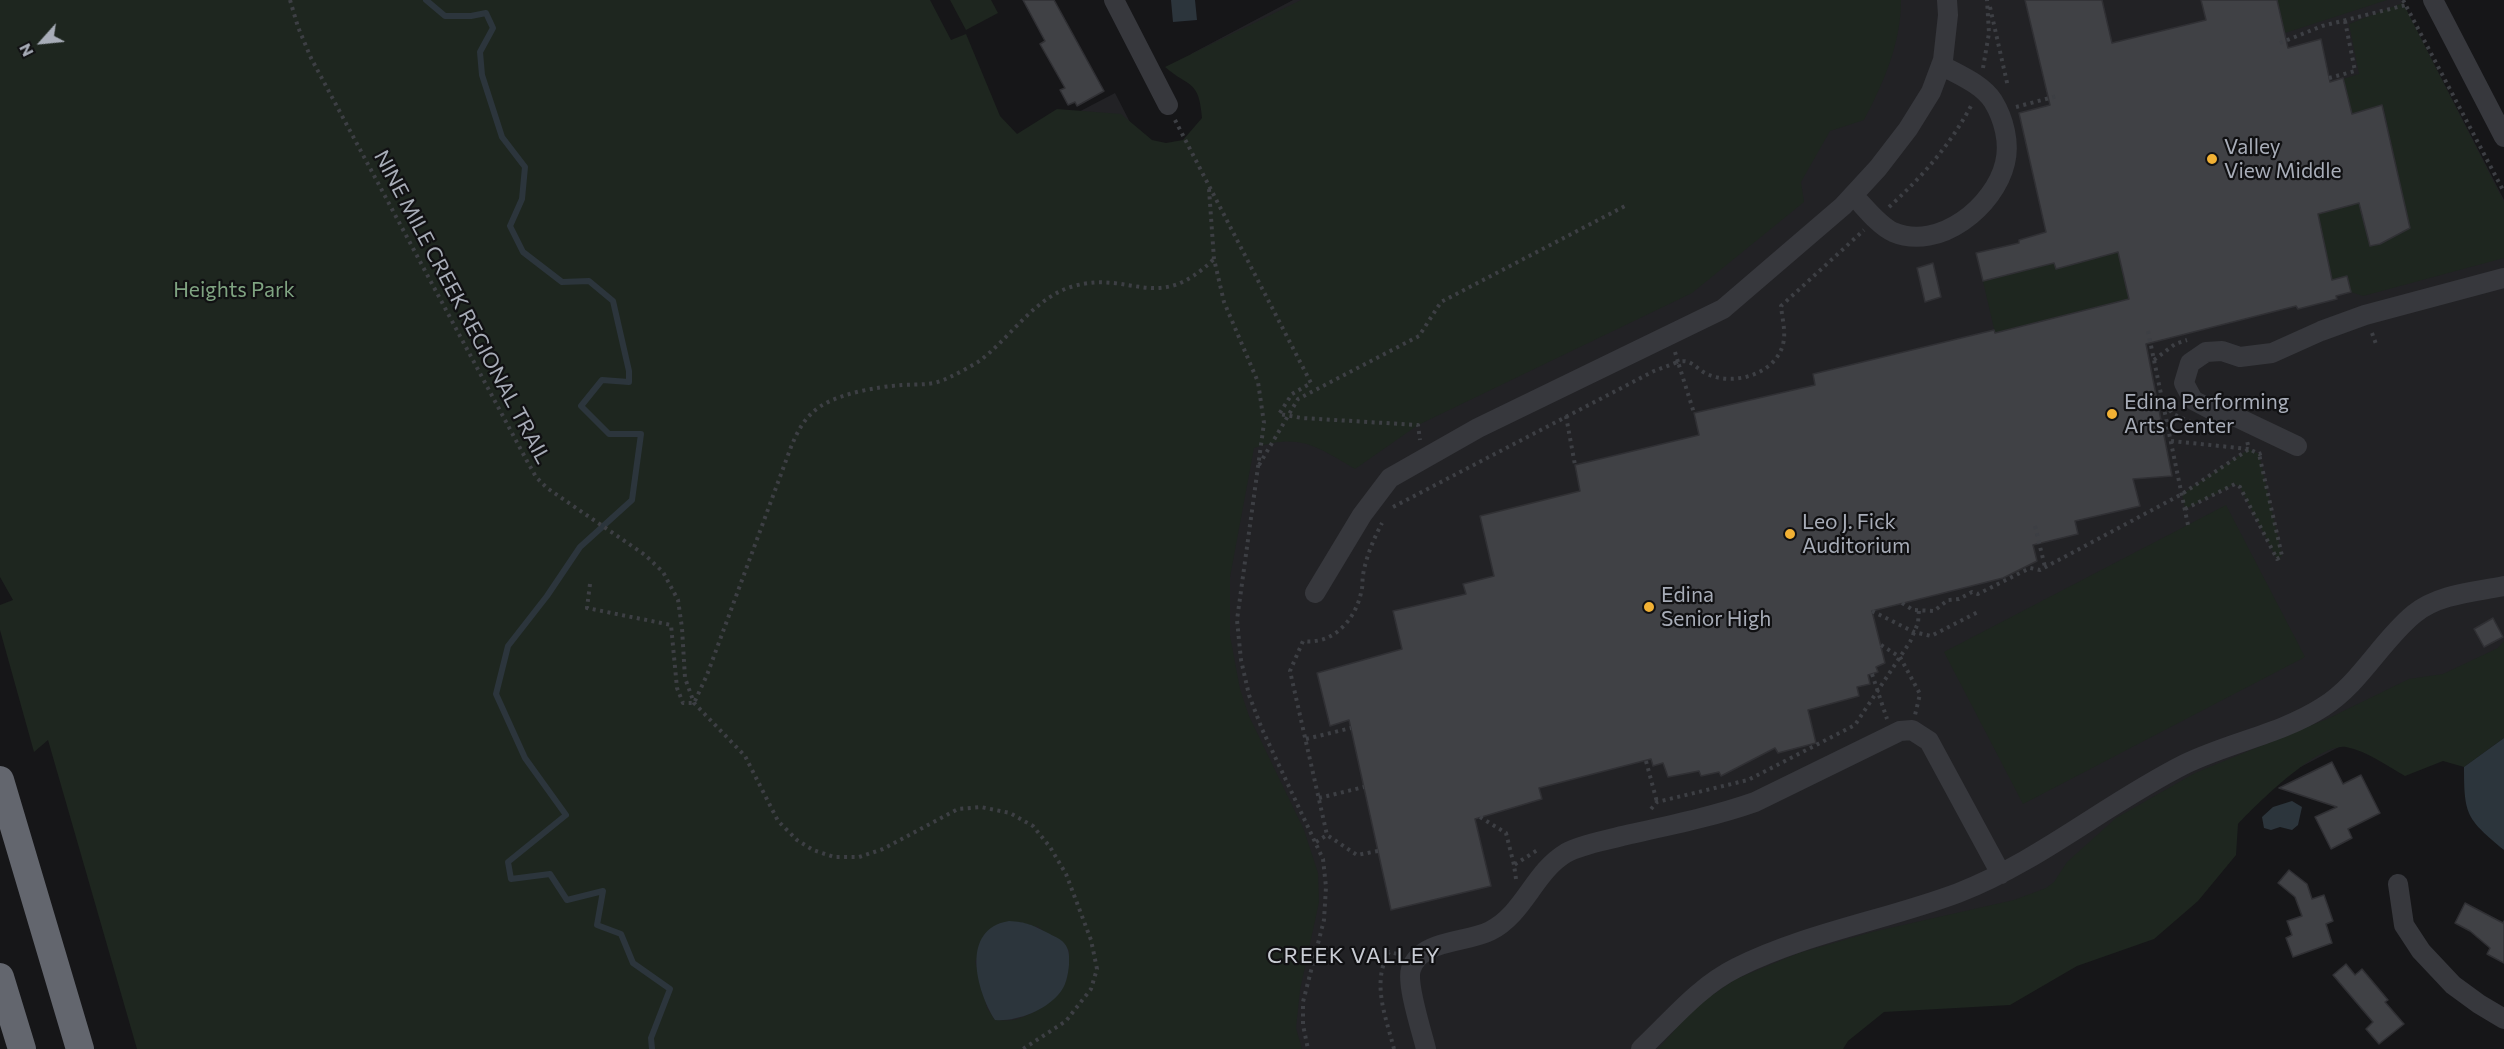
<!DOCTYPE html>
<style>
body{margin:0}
#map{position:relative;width:2504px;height:1049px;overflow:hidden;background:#161618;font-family:Commissioner,sans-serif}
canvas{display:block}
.north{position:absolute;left:12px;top:12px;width:60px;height:60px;-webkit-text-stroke:4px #111113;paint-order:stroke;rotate:243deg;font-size:16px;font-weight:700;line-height:24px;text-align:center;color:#a8adb8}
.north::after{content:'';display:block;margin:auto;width:21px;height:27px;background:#a8adb8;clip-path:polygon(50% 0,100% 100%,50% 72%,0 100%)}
</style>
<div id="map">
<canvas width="2504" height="1049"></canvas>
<div class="north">N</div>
</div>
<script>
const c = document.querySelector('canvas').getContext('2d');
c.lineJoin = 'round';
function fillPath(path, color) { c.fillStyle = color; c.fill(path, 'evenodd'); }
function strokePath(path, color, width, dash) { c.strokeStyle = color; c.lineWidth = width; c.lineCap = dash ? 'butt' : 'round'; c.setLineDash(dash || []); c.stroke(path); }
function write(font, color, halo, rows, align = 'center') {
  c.font = font + ' Commissioner,sans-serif'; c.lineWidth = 4.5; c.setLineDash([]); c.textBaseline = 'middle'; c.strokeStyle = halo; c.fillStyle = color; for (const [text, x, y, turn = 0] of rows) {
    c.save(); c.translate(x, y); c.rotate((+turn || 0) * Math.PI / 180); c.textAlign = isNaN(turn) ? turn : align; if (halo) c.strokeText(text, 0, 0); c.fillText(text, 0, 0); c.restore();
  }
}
fillPath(new Path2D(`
 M1293,0h1108l103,200v461l-745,388h-1591l-119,-400 1066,-556 39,76 76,-40 -39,-75z`), '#222225');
fillPath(new Path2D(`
 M0,0h930l21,40 15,-6 34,82 17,18 40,-25 64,5 31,26 14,3 17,-3 19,-22c-3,-39 -13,-30 -37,-51l136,-67h600c0,43 -17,82 -37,120l-34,11 -29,51 3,20 -112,91 -274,132 -63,44c-39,-23 -55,-36 -101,-21l-24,129v59l10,53 9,27 55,114 14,43 1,29 -19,88 -4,38 6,21h-1165l-89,-309 -14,12 -34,-122v-25l13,-5 -13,-23zM1037,926l32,24c0,13 0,26 -6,37 -6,13 -35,31 -50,33 -6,1 -12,0 -18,0l-8,-12 -12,-47z
 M950,0h41l7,13 -32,17z
 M2277,0h110l-102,33z
 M2403,3l101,199v56l-141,38 -12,-4 -4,-15 -15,3 -14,-66 41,-11 11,43 10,-2 29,-16 -26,-123 -31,9 -9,-35 16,-5 -10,-50z
 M2118,252l11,47 -134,34 -12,-52 71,-18 2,6z
 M2249,449l10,5 23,102 -5,3 -37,-72 -5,-3 -50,25 -3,-15z
 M2226,505l79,152 -282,147 -79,-152z
 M2504,641v97l-40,29 -21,-6 -38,15c-18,-10 -38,-25 -59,-29 -28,-4 -89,57 -108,77l-2,31 -38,46 -44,38 -77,27 -67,39 -126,7 -36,29 -5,8h-185l38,-43 40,-27 63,-26 73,-21 142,-32 32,-12 8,-6 13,-20 49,-44 79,-45 132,-54 82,-40 34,-5 55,-26z`), '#1e261f');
fillPath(new Path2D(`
 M1171,0h24l2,20 -24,2z
 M2504,738v112c-37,-31 -40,-34 -40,-83z
 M2292,801l10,6 -4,18 -6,5 -12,-3 -9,3 -7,-2 -2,-11 11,-10z
 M1009,921c18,1 23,4 39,12 5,3 12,5 16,10 6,7 5,13 5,22 -1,10 -3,22 -11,30 -14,16 -43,27 -63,25 -19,-30 -35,-91 14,-99z`), '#2c353c');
strokePath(new Path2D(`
 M426,0l19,16h26l15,-3 7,15 -13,24 2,23 20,62 23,30 -3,32 -12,27 13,26 39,30 27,-1 24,20 16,70v11l-27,-2 -21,26 28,28h32l-9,66 -52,47 -33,49 -39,50 -12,48 29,64 41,57 -58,47 3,17 39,-5 17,26 36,-9 -6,34 24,9 12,29 37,26 -19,49 1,11`), '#2c353c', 6);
const building = new Path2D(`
 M1023,0h31l50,91 -27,15 -2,-4 -7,3 -8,-15 5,-2 -25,-44 5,-3z
 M2025,0h77l10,43 94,-23 -5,-20h76l11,48 33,-9 9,43 13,-4 9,36 30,-9 28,123 -30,16 -10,2 -11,-43 -41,11 14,66 15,-4 4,16 -15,4 1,3 -39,10 -2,-3 -150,38 26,132 -39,3 7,27 -65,15 3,13 -45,11 4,16 -34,17 -131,33 13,52 -9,4 2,5 -10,3 2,9 -13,3 2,9 -51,14 8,33 -38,10 -3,-5 -54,28 -2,-4 -18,4 -2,-5 -31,6 -5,-14 -10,3 -2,-7 -112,29 3,11 -67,20 16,67 -100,24 -42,-190 -19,6 -13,-53 85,-24 -9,-38 73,-17 -3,-10 31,-8 -14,-60 100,-25 -5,-26 124,-30 -5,-22 121,-28 -2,-11 181,-44 1,3 134,-34 -11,-47 -62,17 -2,-6 -71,18 -7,-28 43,-10v-3l27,-8 -27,-119 31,-8z
 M1933,263l8,34 -16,5 -8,-34z
 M2493,618l10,19 -19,10 -10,-18z
 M2332,762l11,22 18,-9 19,38 -32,16 4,9 -21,11 -16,-32 22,-10 -58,-19z
 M2289,870l18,14 5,15 12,-4 9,26 -7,3 6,19 -39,14 -7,-19 6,-3 -5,-14 15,-5 -7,-19 -17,-14z
 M2465,903l38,20 1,-2v42l-17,-9 3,-6 -20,-17 -15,-8z
 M2346,964l9,11 7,-6 26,31 -3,2 19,22 -25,20 -13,-15 7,-7 -40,-47z`);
fillPath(building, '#404145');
strokePath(building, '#303034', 1.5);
strokePath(new Path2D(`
 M290,0l8,27 13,31 216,403 9,16 11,11 98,67 18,17 15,28 4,28 3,50 9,25 51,53 33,65 19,19 16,10 21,7h25l24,-8 75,-40 23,-2 29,6 23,13 17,21 16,27 25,66 6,29 -6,20 -25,32 -43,28
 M2403,0l101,192
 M1990,7l18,80
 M2280,43l42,-17 84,-21
 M1983,68l6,-35 -2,-33
 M2329,78l26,-7 -10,-50
 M2016,107l41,-11
 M1175,120l136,263 -19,11 -13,20 23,4 116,7 2,15
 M1209,189l5,70 10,43 34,80 6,41 -27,197 4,40 8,35 13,34 61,130 3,28 -2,33 -21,82v23l5,24
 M1889,207c34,-31 62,-63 83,-103
 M2148,331l40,194
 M2372,333l4,11
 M1675,352l3,10c13,-4 18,7 29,12 28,13 73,-1 77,-35 1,-11 -2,-22 -3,-33l83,-76
 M2154,360l21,-16 12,-4
 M2165,404l8,10 22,10
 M1566,416l9,49
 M2171,441l78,8 -2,-8
 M1259,465l39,-66 121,-63 22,-34 184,-96
 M1393,507l261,-136 24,-9 16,51
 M2185,509l50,-25 5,3 37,72 5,-3 -23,-102
 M2035,526l10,41
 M590,584l-3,24 84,17 6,63 6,15h11l13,-28 84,-228c5,-12 11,-25 21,-34 19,-19 64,-26 90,-28 18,-1 31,1 48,-8 9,-4 19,-10 28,-15 32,-23 56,-65 96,-76 59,-16 82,29 140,-27
 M1902,603l11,7 21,1 14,-11 11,-1 13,-7 6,2 52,-26 10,2 142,-76 67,-45 10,5 6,-2
 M1872,611l42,21 17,4 47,-24
 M1881,645l19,12 20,37 -5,21
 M1872,674l15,45
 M1306,739l45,-11
 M1646,761l11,41
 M1319,798l45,-11
 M1651,809l6,-7 91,-22 107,-55 55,-83 8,-19 1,-13
 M1480,817l26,16 8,32
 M1316,842l11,-7
 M1378,851l-21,4 -30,-20 -37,-164 13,-30c30,4 52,-21 58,-48 2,-6 1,-12 2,-18 3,-18 11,-37 19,-52
 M1516,879l-2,-14 25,-16
 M1394,1049c-8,-32 -23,-66 -5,-97l9,2`), '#3d3f44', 4, [3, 4.5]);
strokePath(new Path2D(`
 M1114,0l54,105
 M2433,0l71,137
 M1853,195c12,12 25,30 40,37 46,20 102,-26 112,-69 5,-20 -1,-44 -12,-62 -11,-17 -34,-26 -52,-36
 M2297,446l-63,-30 -22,-6 -19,-10 -9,-17 6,-20 16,-11 16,-1 18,6 32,-4 49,-22 44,-16 139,-37
 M1315,593l47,-78 28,-37 88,-50 245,-119 120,-103 35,-38 30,-39 23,-37 12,-32 5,-45 -1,-15
 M2398,884l6,41 17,26 32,34 26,19 25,15
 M1426,1049c-4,-17 -20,-65 -15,-80 10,-30 56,-26 79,-38 34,-17 44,-59 76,-78 16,-9 38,-12 56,-17 45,-10 90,-19 133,-34l145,-71 12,-1 17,11 72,133
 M1641,1049c30,-28 57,-62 95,-81 70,-35 150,-48 222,-75 82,-32 149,-90 227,-129 45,-22 96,-30 138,-57 37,-23 58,-66 91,-93 24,-20 60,-22 90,-28`), '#37383d', 20);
strokePath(new Path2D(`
 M0,780l80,269
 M0,977l22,72`), '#63666e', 28);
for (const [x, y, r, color] of [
 [2212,159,6,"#f2b134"],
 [2112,414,6,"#f2b134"],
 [1790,534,6,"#f2b134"],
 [1649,607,6,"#f2b134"]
]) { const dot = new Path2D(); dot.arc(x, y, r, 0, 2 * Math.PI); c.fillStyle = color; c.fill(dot); strokePath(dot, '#111113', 2); }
write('21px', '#a8adb8', '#111113', [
 ["Valley",2224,147],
 ["View Middle",2224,171],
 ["Edina Performing",2124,402],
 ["Arts Center",2124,426],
 ["Leo J. Fick",1802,522],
 ["Auditorium",1802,546],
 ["Edina",1661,595],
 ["Senior High",1661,619]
], 'left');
write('21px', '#7fa381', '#111113', [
 ["Heights Park",234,290]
]);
write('21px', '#a8adb8', '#111113', [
 ["NINE MILE CREEK REGIONAL TRAIL",462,307,62]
]);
c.letterSpacing = '1.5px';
write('22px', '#c9ccd4', '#111113', [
 ["CREEK VALLEY",1354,956]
]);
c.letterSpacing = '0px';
</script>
